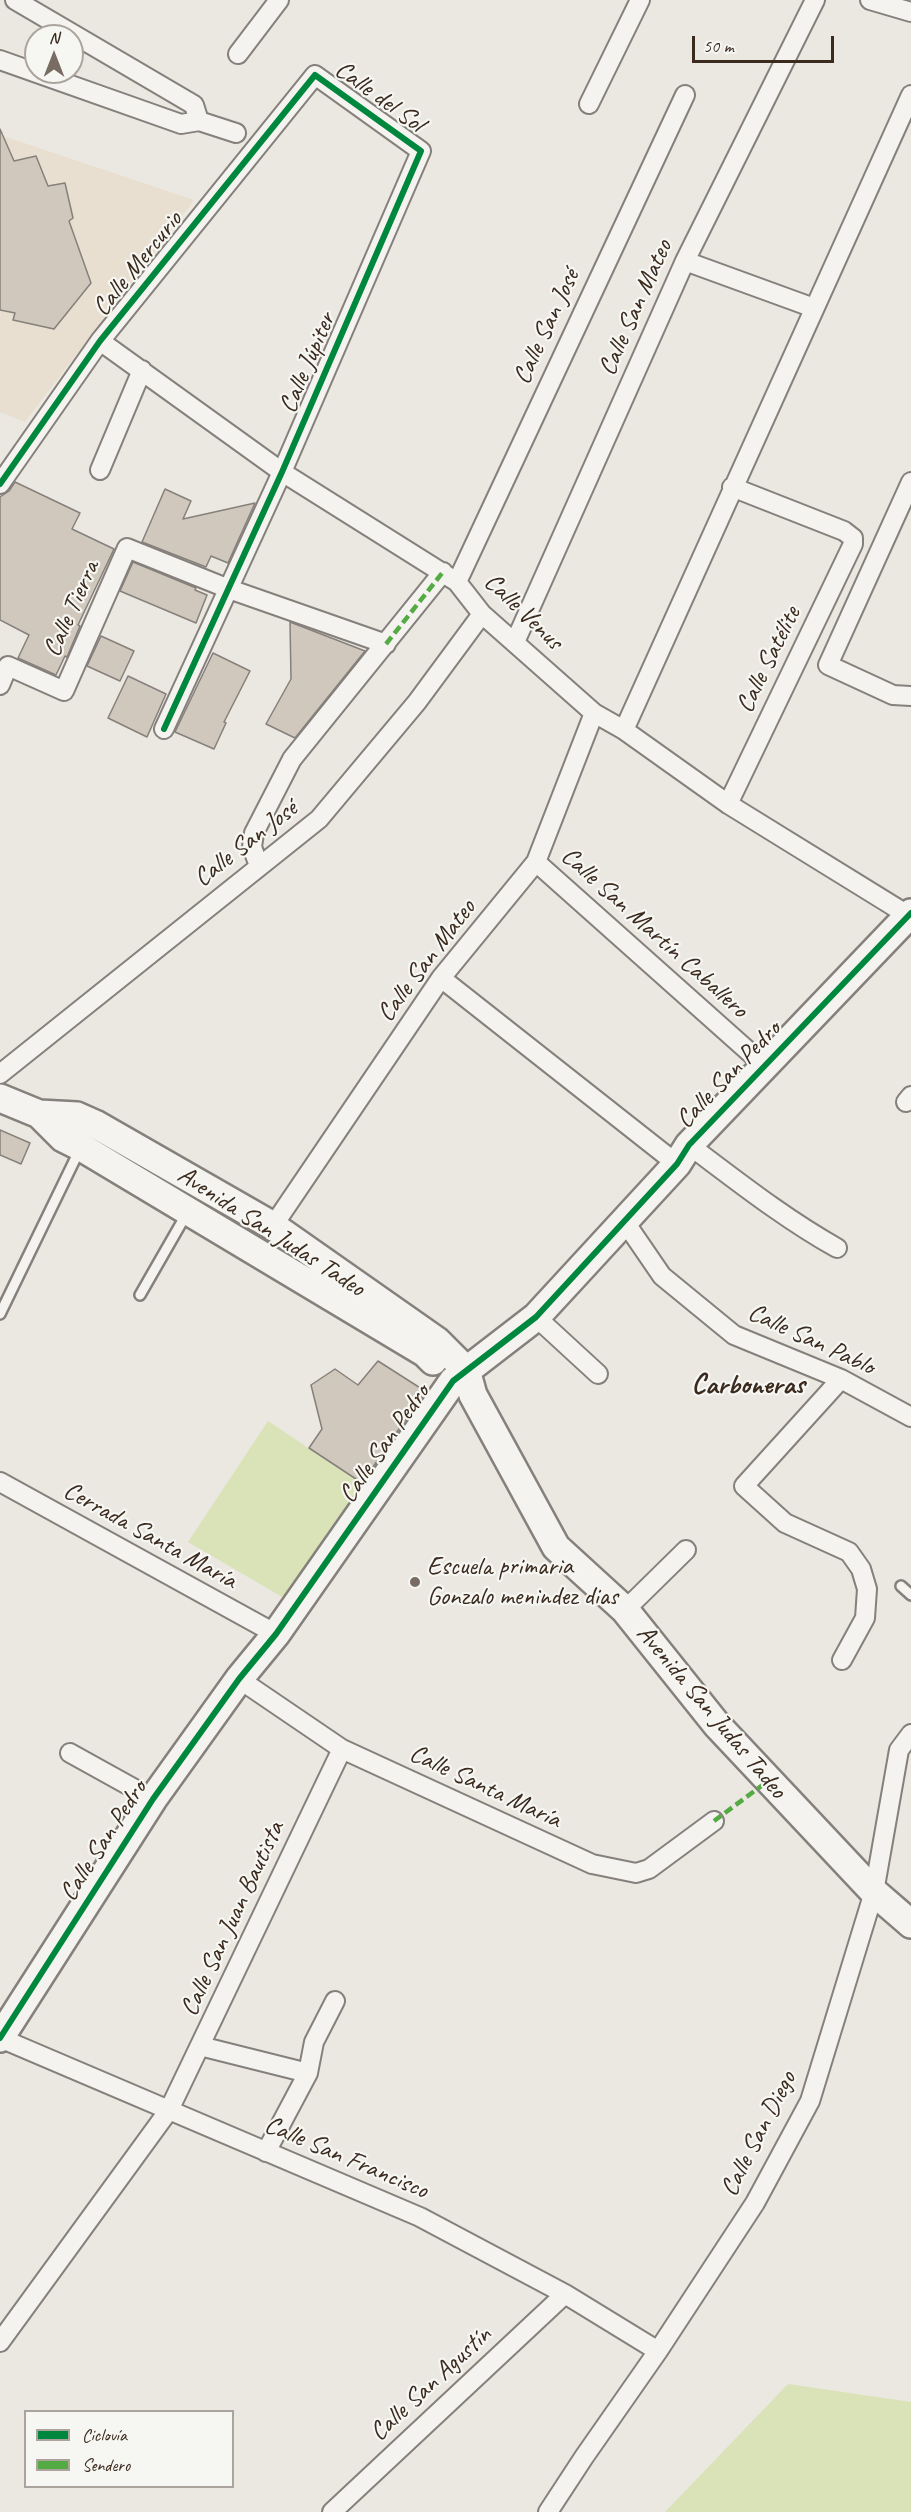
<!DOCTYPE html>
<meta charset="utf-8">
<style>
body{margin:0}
#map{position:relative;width:911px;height:2512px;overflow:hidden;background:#ebe7e1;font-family:Caveat,sans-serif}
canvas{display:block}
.legend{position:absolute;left:24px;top:2410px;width:210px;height:78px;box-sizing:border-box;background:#f6f6f2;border:2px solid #aba49d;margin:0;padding:8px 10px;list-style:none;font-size:18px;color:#3b2a1e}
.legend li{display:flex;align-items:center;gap:12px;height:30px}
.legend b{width:30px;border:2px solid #aba49d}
.north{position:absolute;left:24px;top:24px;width:60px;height:60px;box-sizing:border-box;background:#f6f6f2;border:2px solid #aba49d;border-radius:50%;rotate:0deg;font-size:16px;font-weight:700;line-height:24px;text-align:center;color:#3b2a1e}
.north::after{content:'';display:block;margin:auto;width:21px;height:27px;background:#796c62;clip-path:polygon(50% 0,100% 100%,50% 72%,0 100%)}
.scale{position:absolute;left:692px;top:36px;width:142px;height:27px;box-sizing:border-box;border:3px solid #3b2a1e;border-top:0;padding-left:8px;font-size:18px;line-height:21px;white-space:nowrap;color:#3b2a1e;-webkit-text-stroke:4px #f6f6f2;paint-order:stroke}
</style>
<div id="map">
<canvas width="911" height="2512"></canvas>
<ul class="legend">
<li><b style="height:8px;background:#00873e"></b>Ciclovía</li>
<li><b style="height:8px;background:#55ab43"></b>Sendero</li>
</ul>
<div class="north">N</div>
<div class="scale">50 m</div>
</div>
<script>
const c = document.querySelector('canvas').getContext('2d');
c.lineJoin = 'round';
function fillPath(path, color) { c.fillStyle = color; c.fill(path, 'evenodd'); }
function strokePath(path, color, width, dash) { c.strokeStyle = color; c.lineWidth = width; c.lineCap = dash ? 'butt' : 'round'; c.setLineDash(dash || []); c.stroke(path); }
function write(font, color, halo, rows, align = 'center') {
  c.font = font + ' Caveat,sans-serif'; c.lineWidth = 4.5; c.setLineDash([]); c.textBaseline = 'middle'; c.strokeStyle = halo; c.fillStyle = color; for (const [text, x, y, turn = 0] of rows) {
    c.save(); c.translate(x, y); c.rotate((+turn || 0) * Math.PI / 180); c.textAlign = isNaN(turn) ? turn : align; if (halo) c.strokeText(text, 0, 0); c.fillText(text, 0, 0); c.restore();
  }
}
fillPath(new Path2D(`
 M0,135l194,65 -169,222 -25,-10z`), '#e9dfd0');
fillPath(new Path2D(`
 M268,1421l94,63 -73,117 -101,-59z
 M788,2384l123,18v110h-246z`), '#dae3b7');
const building = new Path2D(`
 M0,129l14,32 22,-5 12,30 17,-3 8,35 -4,3 22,62 -37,46 -41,-9 2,-7 -15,-3z
 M15,482l65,31 -8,16 42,20 -36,76 2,1 -13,31 -2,-1 -9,19 -38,-17 11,-23 -29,-15v-123l9,-6z
 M165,489l26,12 -8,18 72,-16 -27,60 -17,-7 -5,11 -64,-25z
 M133,562l63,26 -1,2 12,5 -11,28 -76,-32z
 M290,622l75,29 -70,87 -29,-14 25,-45z
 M101,636l33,15 -14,30 -33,-15z
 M213,653l37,18 -26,51 2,1 -12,26 -39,-17z
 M128,676l38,18 -19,43 -39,-19z
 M0,1130l30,13 -9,21 -21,-9z
 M378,1361l47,30 -63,92 -53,-35 13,-19 -11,-44 24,-16 23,16z`);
fillPath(building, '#d1c8bd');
strokePath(building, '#85807b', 1.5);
const lane = new Path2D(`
 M140,1295l47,-82
 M0,1314l80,-165
 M901,1586l10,9`);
const street = new Path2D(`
 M15,0l179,105 5,16
 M870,0l41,12
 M238,54l41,-54
 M0,60l181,64 18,-3 37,12
 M589,104l51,-104
 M685,261l129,47
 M100,341l182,131 175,110 25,32 112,99 30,17 104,74 183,113
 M100,470l42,-100
 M911,482l-83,183 65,30 18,1
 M0,484l100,-143 215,-266 106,76 -139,321 -118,257
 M457,582l228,-487
 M515,642l170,-381 130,-261
 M0,685l8,-19 56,25 63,-143 102,41 157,55
 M624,730l287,-635
 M728,804l125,-260v-6l-9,-7 -112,-44
 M536,862l229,204
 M259,866l-7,-19 2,-14 38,-74 151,-187
 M441,978l236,186
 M0,1074l319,-255 98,-117 65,-88
 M906,1102l5,-6
 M689,1145c48,36 96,74 148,103
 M625,1222l37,54 72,59 107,44 70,38
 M273,1226l168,-248 95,-116 58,-149
 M536,1317l62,57
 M841,1379l-97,107 41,37 64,29 12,17 6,20 -2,29 -23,42
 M0,1482l276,152
 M625,1610l61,-60
 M239,1679l103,70 250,115 44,9 13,-4 65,-48
 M70,1753l83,46
 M0,2038l420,179 145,77 93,57
 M200,2046l108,27
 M266,2152l42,-79 6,-31 21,-41
 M0,2342l169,-232 173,-361
 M332,2512l233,-218
 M548,2512l36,-55 74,-106 97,-148 55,-102 64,-209 25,-142 12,-16`);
const secondary = new Path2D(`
 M0,1098l39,16 38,2 18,8 178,102 164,115 29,29 7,25 83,152 69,63 92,115 157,167 37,32
 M39,1114l24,24 18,9 344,206 8,8
 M0,2038l153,-239 86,-120 37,-45 177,-253 83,-64 141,-153 12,-19 222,-232`);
strokePath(lane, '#85807b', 14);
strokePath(street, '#85807b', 22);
strokePath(secondary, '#85807b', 32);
strokePath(lane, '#f4f3f0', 9);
strokePath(street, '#f4f3f0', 18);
strokePath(secondary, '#f4f3f0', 27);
strokePath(new Path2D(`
 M386,644l57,-72
 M714,1821l54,-40`), '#55ab43', 4.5, [9, 4.5]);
strokePath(new Path2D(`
 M0,484l100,-143 215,-266 106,76 -139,321 -118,257
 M0,2038l153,-239 86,-120 37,-45 177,-253 83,-64 141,-153 12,-19 222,-232`), '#00873e', 6);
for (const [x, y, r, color] of [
 [415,1582,6,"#796c62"]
]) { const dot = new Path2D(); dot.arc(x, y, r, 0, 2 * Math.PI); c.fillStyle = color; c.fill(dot); strokePath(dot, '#f6f6f2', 2); }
write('26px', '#3b2a1e', '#f6f6f2', [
 ["Calle del Sol",379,97,36],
 ["Calle Mercurio",138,264,-51],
 ["Calle San Mateo",636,308,-66],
 ["Calle San José",547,327,-65],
 ["Calle Júpiter",308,363,-67],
 ["Calle Tierra",72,609,-66],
 ["Calle Venus",523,612,44],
 ["Calle Satélite",769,660,-64],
 ["Calle San José",246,844,-38],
 ["Calle San Martín Caballero",654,933,42],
 ["Calle San Mateo",427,961,-53],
 ["Calle San Pedro",729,1075,-46],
 ["Avenida San Judas Tadeo",271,1232,33],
 ["Calle San Pablo",811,1340,25],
 ["Calle San Pedro",385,1444,-55],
 ["Cerrada Santa María",150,1536,29],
 ["Avenida San Judas Tadeo",711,1712,50],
 ["Calle Santa María",485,1787,25],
 ["Calle San Pedro",104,1841,-57],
 ["Calle San Juan Bautista",233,1919,-65],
 ["Calle San Diego",759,2134,-63],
 ["Calle San Francisco",346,2158,23],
 ["Calle San Agustín",431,2384,-43]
]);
write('26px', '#3b2a1e', '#f6f6f2', [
 ["Escuela primaria",427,1567],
 ["Gonzalo menindez dias",427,1597]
], 'left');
write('bold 28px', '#3b2a1e', '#f6f6f2', [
 ["Carboneras",748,1386]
]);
</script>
